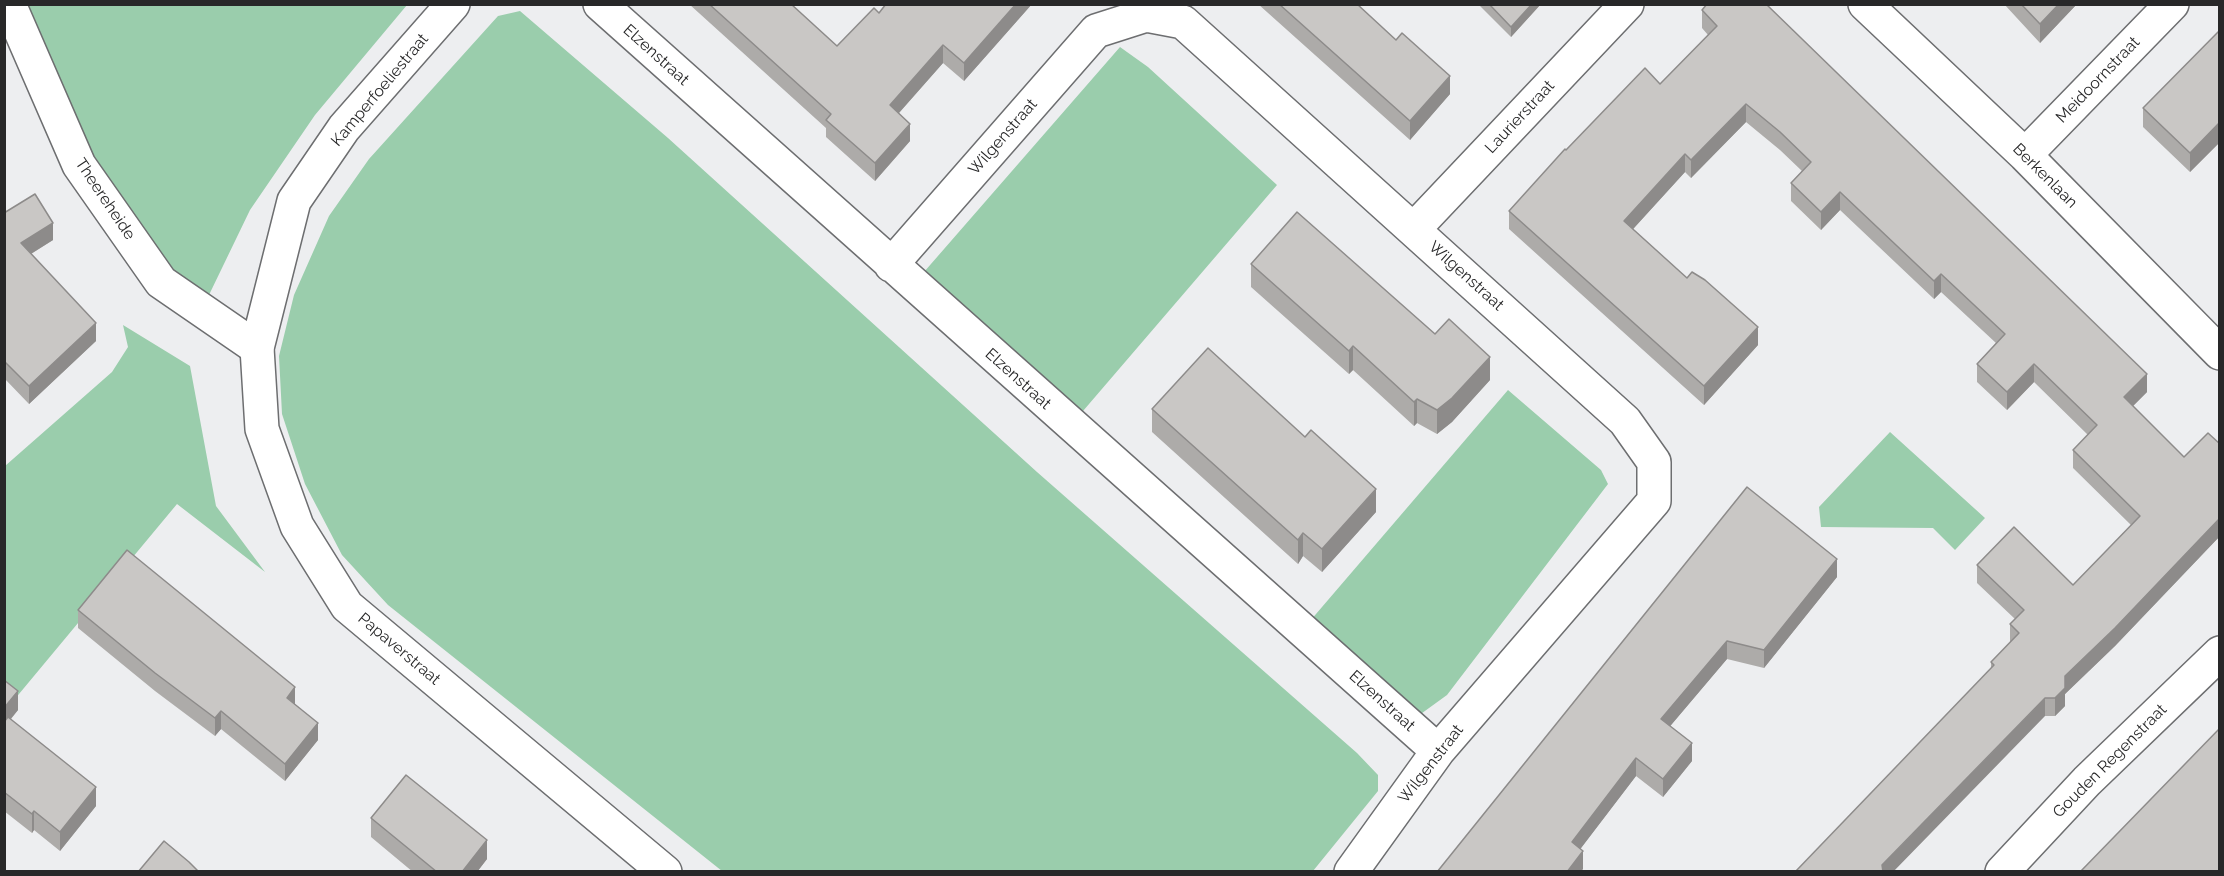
<!DOCTYPE html>
<style>
body{margin:0}
#map{position:relative;width:2224px;height:876px;overflow:hidden;background:#edeef0;font-family:Raleway,sans-serif}
canvas{display:block}
.frame{position:absolute;inset:0;border:6px solid #282829;pointer-events:none}
</style>
<div id="map">
<canvas width="2224" height="876"></canvas>
<div class="frame"></div>
</div>
<script>
const c = document.querySelector('canvas').getContext('2d');
c.lineJoin = 'round';
function fillPath(path, color) { c.fillStyle = color; c.fill(path, 'evenodd'); }
function strokePath(path, color, width, dash) { c.strokeStyle = color; c.lineWidth = width; c.lineCap = dash ? 'butt' : 'round'; c.setLineDash(dash || []); c.stroke(path); }
function write(font, color, halo, rows, align = 'center') {
  c.font = font + ' Raleway,sans-serif'; c.lineWidth = 4.5; c.setLineDash([]); c.textBaseline = 'middle'; c.strokeStyle = halo; c.fillStyle = color; for (const [text, x, y, turn = 0] of rows) {
    c.save(); c.translate(x, y); c.rotate((+turn || 0) * Math.PI / 180); c.textAlign = isNaN(turn) ? turn : align; if (halo) c.strokeText(text, 0, 0); c.fillText(text, 0, 0); c.restore();
  }
}
fillPath(new Path2D(`
 M19,5h388l-92,110 -65,95 -42,87 -67,-34z
 M520,11l148,127 369,334 320,281 21,22v16l-65,80h-591l-334,-266 -46,-50 -37,-71 -23,-70 -3,-58 15,-61 35,-79 40,-57 129,-143z
 M1120,47l28,20 129,118 -200,233 -153,-146z
 M123,325l67,41 26,140 49,66 -88,-68 -163,196 -9,-8v-226l107,-94 16,-25z
 M1508,390l93,80 7,14 -161,211 -29,21 -108,-95z
 M1890,432l95,86 -30,32 -22,-22 -112,-1 -2,-20z`), '#9acdac');
const minor = new Path2D(`
 M9,4l70,161 82,117 96,66
 M600,4l838,747
 M1865,4l160,151 195,198
 M2025,155l147,-151
 M1414,229l213,-225
 M891,265l205,-234 50,-16 37,7 442,399 29,41v39l-216,250 -87,121
 M2002,872l85,-91 133,-128`);
const tertiary = new Path2D(`
 M453,4l-109,124 -50,73 -37,147 5,81 35,97 50,80 318,266`);
strokePath(minor, '#6d6e70', 36);
strokePath(tertiary, '#6d6e70', 36);
strokePath(minor, '#fff', 33);
strokePath(tertiary, '#fff', 33);
fillPath(new Path2D(`
 M689,4h102l46,42 42,-33 153,-9 -68,77 -21,-18 -44,50 11,28 -35,40 -49,-44v-9z
 M1258,4h99l93,90 -40,46z
 M1478,4h63l-30,33z
 M2004,4h73l-37,39z
 M1702,10l445,382 -14,14 51,51 36,-13v92l-105,110 -50,48v12l-10,10h-10l-54,-47v-7l19,-19v-19l5,-5 -38,-36v-18l96,20 58,-60 -58,-57v-18l15,-15 -54,-53 -27,28 -30,-28v-18l19,-21 -55,-51 -7,7 -94,-89 -19,20 -30,-29v-18l11,-12 -22,-21 -34,-28 -55,56 -6,-6 -52,57 125,116 -54,60 -195,-176v-18l57,-61 94,-66 48,-49 -6,-7z
 M2220,30v112l-30,30 -47,-45v-19z
 M4,213l49,27 -22,14 65,87 -67,63 -25,-26z
 M1251,264l184,70 55,46 -38,42 -15,12 -20,-11 -3,3 -61,-56 -4,4 -98,-87z
 M1152,409l224,103 -54,60 -19,-16 -5,8 -146,-132z
 M1747,487l90,90 -73,91 -37,-9 -57,67 22,35 -29,36 -27,-21 -56,73 3,20 -146,3z
 M78,610l217,94 23,36 -33,41 -64,-52 -6,7 -60,-45 -77,-63z
 M4,680l14,30 -7,9 85,87 -36,45 -26,-21 -2,3 -28,-22z
 M371,818l116,41 -10,13h-64l-42,-35z`), '#adaba9');
fillPath(new Path2D(`
 M1016,4h16l-68,77v-18z
 M1532,4h9l-30,33v-10z
 M2059,4h18l-37,39v-19z
 M943,45v18l-53,60v-18z
 M1450,76v18l-40,46v-19z
 M1746,104v18l-55,56v-18z
 M2220,122v20l-30,30v-19z
 M910,124v17l-35,40v-18z
 M1685,154v18l-61,67v-18z
 M1840,192v18l-19,20v-18z
 M53,223v17l-32,20v-17z
 M1941,274v18l-7,7v-18z
 M96,323v18l-67,63v-18z
 M1758,327v18l-54,60v-19z
 M1353,346v24l-4,4v-23z
 M1490,357v23l-38,42 -15,12v-24z
 M2034,364v18l-27,28v-18z
 M2147,374v18l-23,23v-18z
 M1417,399v24l-3,3v-24z
 M1376,489v23l-54,60v-23z
 M2220,518v18l-105,110 -50,48v12l-10,10v-18l10,-22z
 M1303,533v23l-5,8v-24z
 M1837,559v18l-73,91v-18z
 M1727,641v18l-66,78v-18z
 M295,687v18l-8,-7z
 M18,691v19l-14,17v-19z
 M2045,698v18l-152,156h-11v-7z
 M221,711v18l-6,7v-18z
 M318,723v17l-33,41v-17z
 M1692,743v18l-29,36v-18z
 M1636,758v18l-64,84v-18z
 M96,787v19l-36,45v-19z
 M34,811v19l-2,3v-19z
 M487,840v19l-10,13h-15z
 M1583,851v18l-2,3h-14z`), '#8d8b8a');
const building = new Path2D(`
 M709,4h82l46,42 37,-38 5,5 7,-9h130l-52,59 -21,-18 -53,60 20,19 -35,39 -49,-43 5,-6z
 M1279,4h78l39,36 6,-7 48,43 -40,45z
 M1489,4h43l-21,23z
 M1707,4h59l381,370 -23,23 60,60 24,-24 12,11v74l-105,110 -50,48v12l-10,10h-10l-163,167 1,7h-88l199,-207 -3,-3 28,-29 -9,-9 14,-14 -47,-45 37,-38 59,58 67,-69 -67,-66 24,-25 -63,-61 -27,28 -30,-28 28,-30 -64,-60 -7,7 -94,-89 -19,20 -30,-29 20,-21 -31,-30 -34,-28 -55,56 -6,-6 -61,67 63,57 5,-6 13,8 53,47 -54,59 -195,-175 56,-62 1,1 79,-82 15,16 57,-58 -15,-16z
 M2021,4h38l-19,20z
 M2220,30v92l-30,31 -47,-45z
 M35,194l18,29 -32,20 75,80 -67,63 -25,-25v-148z
 M1297,212l138,122 14,-15 41,38 -38,41 -15,12 -20,-11 -3,3 -61,-56 -4,5 -98,-87z
 M1208,348l97,89 6,-7 65,59 -54,60 -19,-16 -5,7 -146,-131z
 M1747,487l90,72 -73,91 -37,-9 -66,78 31,24 -29,36 -27,-21 -64,84 11,9 -16,21h-130z
 M127,550l168,137 -8,11 31,25 -33,41 -64,-53 -6,7 -60,-45 -77,-63z
 M4,680l14,11 -14,17z
 M8,717l88,70 -36,45 -26,-21 -2,3 -28,-22v-70z
 M2220,728v144h-140z
 M406,775l81,65 -25,32h-25l-66,-54z
 M164,841l25,21 10,10h-61z`);
fillPath(building, '#c9c7c5');
strokePath(building, '#8d8b8a', 1.5);
write('16px', '#282829', '#fff', [
 ["Elzenstraat",656,55,42],
 ["Meidoornstraat",2098,80,-46],
 ["Kamperfoeliestraat",380,90,-50],
 ["Laurierstraat",1520,117,-47],
 ["Wilgenstraat",1003,137,-49],
 ["Berkenlaan",2045,176,45],
 ["Theereheide",105,199,56],
 ["Wilgenstraat",1466,276,42],
 ["Elzenstraat",1018,379,42],
 ["Papaverstraat",399,649,40],
 ["Elzenstraat",1382,701,42],
 ["Gouden Regenstraat",2110,761,-45],
 ["Wilgenstraat",1431,764,-52]
]);
</script>
